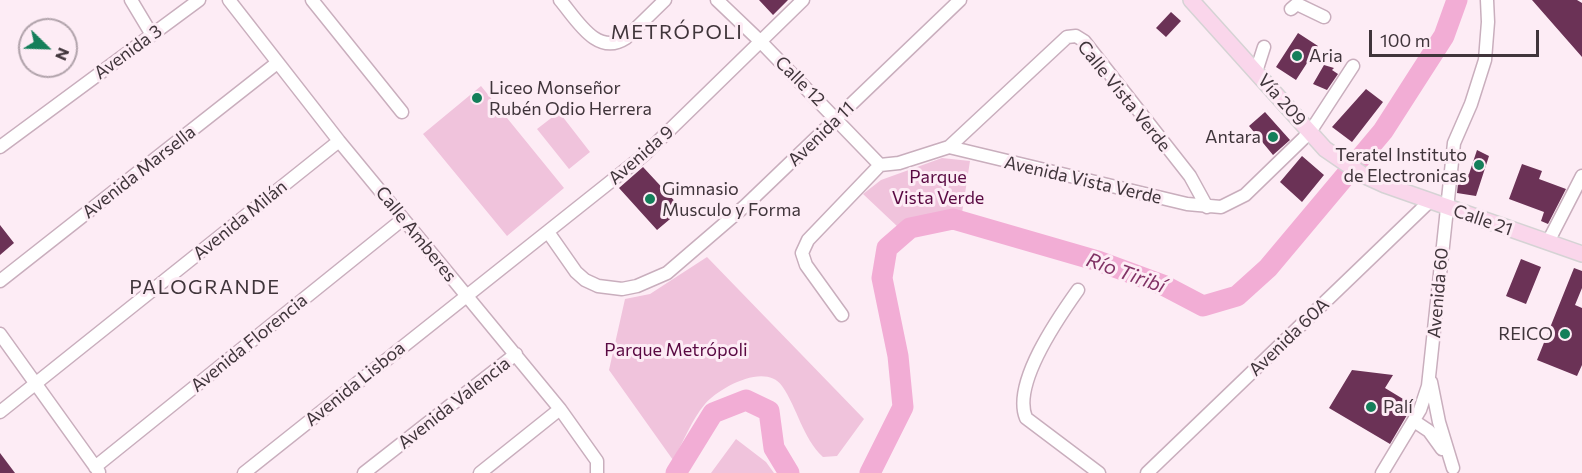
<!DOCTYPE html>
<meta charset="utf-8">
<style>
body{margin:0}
#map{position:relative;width:1582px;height:473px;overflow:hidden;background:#fdecf5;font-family:Commissioner,sans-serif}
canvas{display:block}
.north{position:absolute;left:18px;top:18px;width:60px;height:60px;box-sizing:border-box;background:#fdecf5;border:2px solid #b1a3ab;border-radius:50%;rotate:113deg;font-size:16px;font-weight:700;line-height:24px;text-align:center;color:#40353b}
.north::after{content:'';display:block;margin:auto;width:21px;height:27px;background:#147f5a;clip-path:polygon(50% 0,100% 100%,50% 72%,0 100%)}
.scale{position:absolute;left:1369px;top:30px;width:170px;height:27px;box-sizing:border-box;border:3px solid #40353b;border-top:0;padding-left:8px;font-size:18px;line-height:21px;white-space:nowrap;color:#40353b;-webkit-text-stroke:4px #fdecf5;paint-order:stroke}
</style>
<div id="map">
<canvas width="1582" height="473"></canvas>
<div class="north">N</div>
<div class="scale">100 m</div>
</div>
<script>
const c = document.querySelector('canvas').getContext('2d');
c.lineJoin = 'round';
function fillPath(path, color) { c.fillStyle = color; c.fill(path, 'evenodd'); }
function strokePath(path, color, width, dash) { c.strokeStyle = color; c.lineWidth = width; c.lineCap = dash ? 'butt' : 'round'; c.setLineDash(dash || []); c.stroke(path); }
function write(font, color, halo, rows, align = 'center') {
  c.font = font + ' Commissioner,sans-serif'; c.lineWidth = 6; c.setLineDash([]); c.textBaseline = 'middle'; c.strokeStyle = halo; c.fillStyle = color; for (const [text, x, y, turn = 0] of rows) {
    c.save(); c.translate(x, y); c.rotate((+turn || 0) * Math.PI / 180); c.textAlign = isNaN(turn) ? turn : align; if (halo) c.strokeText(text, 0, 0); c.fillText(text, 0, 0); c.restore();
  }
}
fillPath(new Path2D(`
 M481,86l83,102 -57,48 -84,-102z
 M559,112l31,40 -21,17 -32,-40z
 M942,158l28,3 -8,52c-17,-3 -51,2 -64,14l-35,-33 18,-14z
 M707,257l157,162 -27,37 -14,1c-21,-20 -25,-48 -41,-71 -17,-24 -63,2 -77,18 -13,15 -22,39 -32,56l-64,-90 16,-71 25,-5z
 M736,439l30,23 8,11h-63z`), '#f0c3dc');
strokePath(new Path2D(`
 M676,473l37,-60 33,-13 23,11 5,37 15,25
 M870,473l33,-66 -5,-51 -16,-78 5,-30 23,-20 43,-9 145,42 65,24 40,21 34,-10 31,-28 115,-137 61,-95 13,-36`), '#f2add5', 21);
fillPath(new Path2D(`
 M759,0h29l-15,15z
 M1532,0h45l5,3v54z
 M1171,12l10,9 -15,16 -10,-9z
 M1298,33l20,13 -22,34 -20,-13z
 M1324,65l10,3 -2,2 6,4 -11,16 -14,-6z
 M1366,89l17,13 -31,40 -20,-15z
 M1265,112l25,28 -17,15 -24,-29z
 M1477,150l12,6 -13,40 -19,-3 2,-19h10z
 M1302,156l22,19 -22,27 -22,-20z
 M1522,164l20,7 -3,8 27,10 -18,35 -7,-3 3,-9 -35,-13z
 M643,167l39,42 -25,21 -38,-42z
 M0,225l14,18 -14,12z
 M1521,259l20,8 -15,37 -20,-8z
 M1574,268l8,3v17l-7,17 7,3v57l-5,11 -40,-16z
 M1352,370l41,5 -8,13 28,17 -23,39 -61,-36z
 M0,453l15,20h-15z`), '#6b3256');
const minor = new Path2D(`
 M131,0l21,35
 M229,0l110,141 221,268 37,52v12
 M312,0l90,112
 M560,0c17,20 37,57 66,38l39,-38
 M717,0l43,41 120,124
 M1291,9l6,-5 27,13
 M1256,72l8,-25
 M0,147l199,-147
 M949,147l118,-110 9,-1 8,5 106,135 17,31
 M548,232l28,40 9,8 13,6 24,3 15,-3 30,-13 78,-67 215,-206
 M1548,242l34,-66
 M0,281l277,-218
 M1078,290c-20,28 -66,94 -52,128l73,55
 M842,315l-36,-50 -4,-12 6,-13 72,-75 19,-2 50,-16 238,57 34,3 24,-12 65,-63 43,-66
 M0,334l99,138
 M1431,382l8,40 14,46
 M0,412l339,-271
 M1414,421l15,10 13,18
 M95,467l308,-248
 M244,473l400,-318 159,-155
 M364,473l152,-119
 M480,473l80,-64
 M1147,473l283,-272
 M1382,473l38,-63 8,-24 26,-243 17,-39 14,-44 3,-38 -1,-22`);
const major = new Path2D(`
 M1191,0l134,149 38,26 22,10 197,69`);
strokePath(minor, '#c9aebd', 15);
strokePath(major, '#d5d3d4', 18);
strokePath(minor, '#fff', 12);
strokePath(major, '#fad6eb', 15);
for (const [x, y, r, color] of [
 [1297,56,6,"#147f5a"],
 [477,98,6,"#147f5a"],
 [1273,137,6,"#147f5a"],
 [1479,165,6,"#147f5a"],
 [650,199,6,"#147f5a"],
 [1565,334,6,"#147f5a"],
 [1371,407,6,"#147f5a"]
]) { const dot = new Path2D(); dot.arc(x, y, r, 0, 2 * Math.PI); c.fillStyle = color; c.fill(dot); strokePath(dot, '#fdecf5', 2); }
write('18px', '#40353b', '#fdecf5', [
 ["Avenida 3",128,52,-36],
 ["Calle 12",800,81,45],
 ["Calle Vista Verde",1124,96,51],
 ["Vía 209",1282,100,48],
 ["Avenida 11",821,134,-44],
 ["Avenida 9",641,155,-41],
 ["Avenida Marsella",139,172,-38],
 ["Avenida Vista Verde",1083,180,13],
 ["Avenida Milán",240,220,-39],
 ["Calle 21",1483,220,19],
 ["Calle Amberes",416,234,51],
 ["Avenida 60",1438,293,-85],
 ["Avenida 60A",1289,337,-44],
 ["Avenida Florencia",249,343,-39],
 ["Avenida Lisboa",355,384,-39],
 ["Avenida Valencia",454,403,-38]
]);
write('18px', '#40353b', '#fdecf5', [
 ["Aria",1309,56],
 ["Liceo Monseñor",489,88],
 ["Rubén Odio Herrera",489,109],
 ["Antara",1261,137,"right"],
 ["Teratel Instituto",1467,155,"right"],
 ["de Electronicas",1467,176,"right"],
 ["Gimnasio",662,189],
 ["Musculo y Forma",662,210],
 ["REICO",1553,334,"right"],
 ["Palí",1383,407]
], 'left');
write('18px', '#590942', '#fdecf5', [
 ["Parque",938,177],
 ["Vista Verde",938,198],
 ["Parque Metrópoli",676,350]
]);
c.letterSpacing = '1.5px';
write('20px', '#40353b', '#fdecf5', [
 ["METRÓPOLI",677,32],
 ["PALOGRANDE",205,287]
]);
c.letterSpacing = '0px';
write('italic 20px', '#813265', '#fdecf5', [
 ["Río Tiribí",1126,273,20]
]);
</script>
